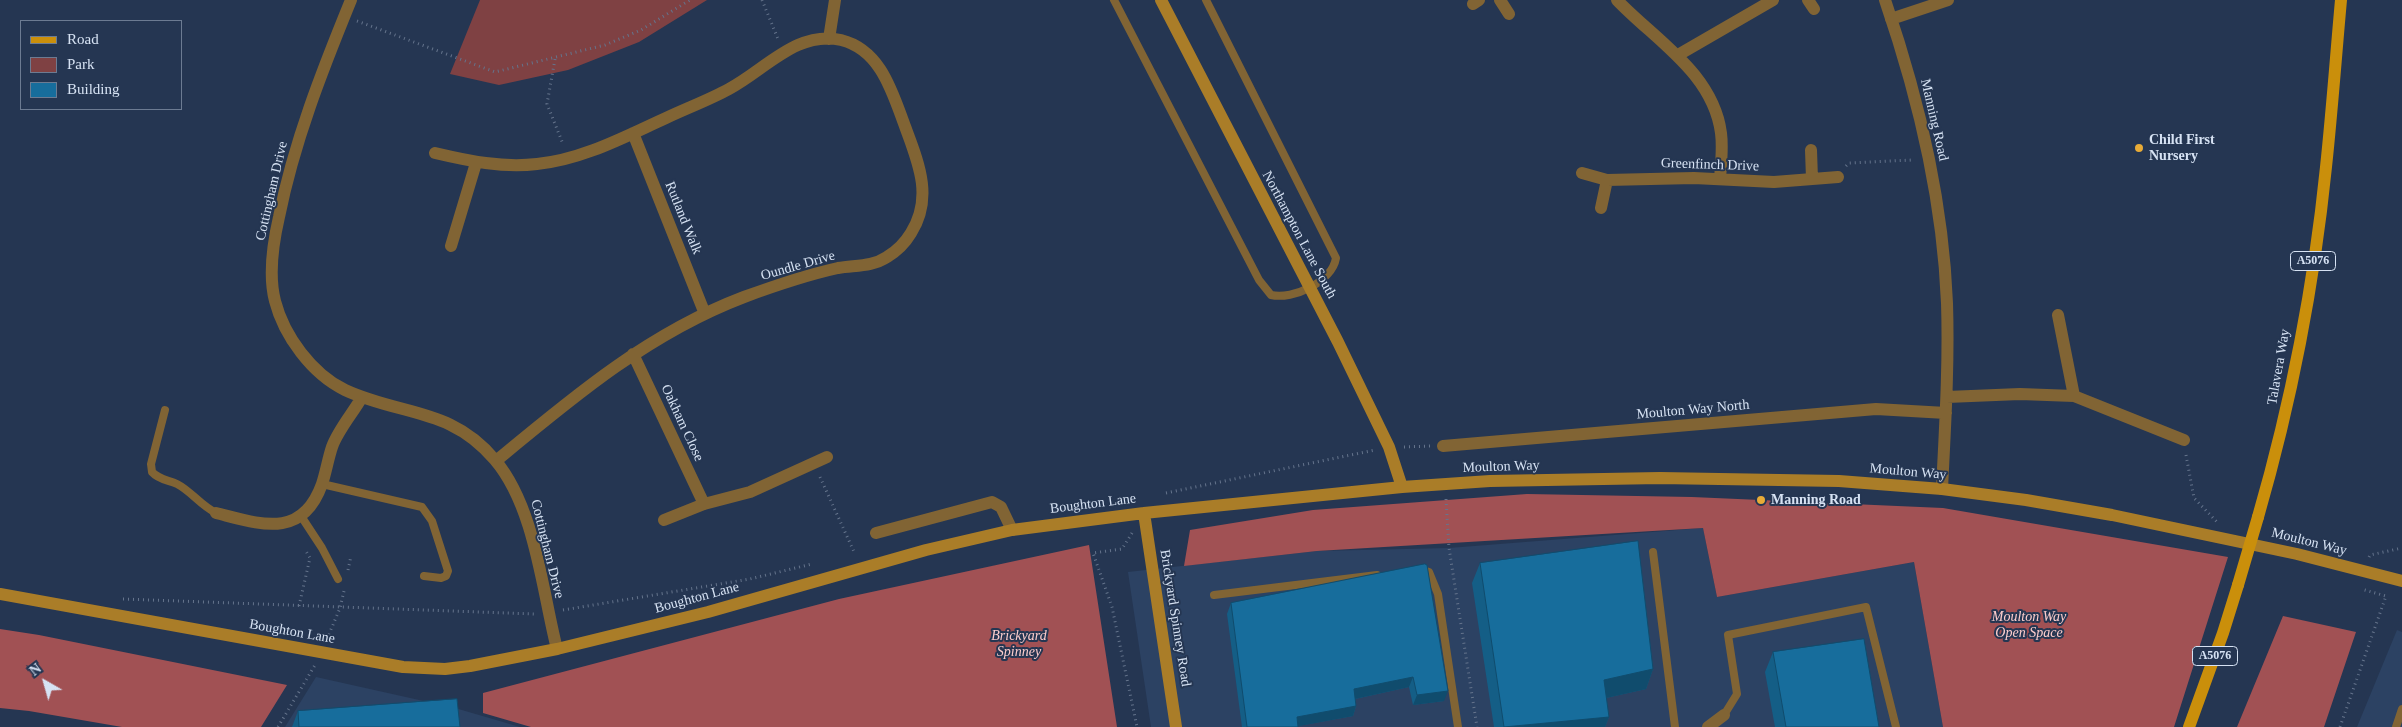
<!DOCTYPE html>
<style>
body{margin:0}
#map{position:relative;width:2402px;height:727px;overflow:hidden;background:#253652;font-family:Georgia,serif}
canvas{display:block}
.legend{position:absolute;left:20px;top:20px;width:162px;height:90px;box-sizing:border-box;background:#253652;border:1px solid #6c7b92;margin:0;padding:6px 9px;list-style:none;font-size:15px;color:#d6e2f3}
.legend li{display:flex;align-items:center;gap:10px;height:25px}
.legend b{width:25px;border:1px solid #6c7b92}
.north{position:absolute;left:20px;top:657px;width:50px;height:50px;-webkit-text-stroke:4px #253652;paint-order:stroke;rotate:322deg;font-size:14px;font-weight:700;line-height:20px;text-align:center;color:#d6e2f3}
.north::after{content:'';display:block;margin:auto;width:18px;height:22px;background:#d6e2f3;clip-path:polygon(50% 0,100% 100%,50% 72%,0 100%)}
</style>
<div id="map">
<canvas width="2402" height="727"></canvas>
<ul class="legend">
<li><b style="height:6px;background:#ca8f0b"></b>Road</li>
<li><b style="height:14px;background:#7f4143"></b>Park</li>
<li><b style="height:14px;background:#176d9c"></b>Building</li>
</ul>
<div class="north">N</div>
</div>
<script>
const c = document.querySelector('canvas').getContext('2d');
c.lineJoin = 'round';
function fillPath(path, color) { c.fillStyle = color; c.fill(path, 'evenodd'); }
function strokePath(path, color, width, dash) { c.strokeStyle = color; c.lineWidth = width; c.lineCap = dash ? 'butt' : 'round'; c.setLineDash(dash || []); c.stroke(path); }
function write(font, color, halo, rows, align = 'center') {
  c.font = font + ' Georgia,serif'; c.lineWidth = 4; c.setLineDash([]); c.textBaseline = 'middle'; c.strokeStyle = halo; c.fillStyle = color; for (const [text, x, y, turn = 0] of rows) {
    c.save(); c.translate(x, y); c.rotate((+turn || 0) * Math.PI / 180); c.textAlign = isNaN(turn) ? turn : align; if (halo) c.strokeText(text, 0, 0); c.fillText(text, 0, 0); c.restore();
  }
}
fillPath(new Path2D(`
 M1703,528l14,69 197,-35 29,165h-792l-23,-155 189,-21 132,-3z
 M2397,630l5,2v95h-45z
 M316,677l139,31 65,19h-235z`), '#2c4263');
fillPath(new Path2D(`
 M480,0h227l-68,42 -71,28 -69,15 -49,-11z`), '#7f4143');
fillPath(new Path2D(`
 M1527,494l165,3 251,11 285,49 -54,170h-231l-29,-165 -197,35 -14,-69 -386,23 -133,15 6,-36 123,-20z
 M1089,545l28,182h-586l-48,-14v-20l356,-94z
 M2283,616l73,16 -32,95h-87z
 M0,629l39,6 248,50 -26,42h-139l-93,-16 -29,-3z`), '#a15154');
strokePath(new Path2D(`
 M762,0l16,39
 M357,21l138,51 110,-27 36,-15 49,-30
 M555,59l-8,45 16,40
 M1846,166l3,-3 64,-3
 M1404,447l26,-1
 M2186,455l8,43 23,24
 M820,477l35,77
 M1166,493l209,-43
 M1446,499l3,49 28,179
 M1132,533l-10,16 -29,4 19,54 25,120
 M2369,557l1,-2 32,-7
 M348,570l3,-14
 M123,599l411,15
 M299,606l11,-48 -4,-7
 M563,610l187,-31 62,-15
 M327,639l13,-31 4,-17
 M278,727l37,-62
 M2340,727l46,-131 -25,-7`), '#65748c', 3, [1, 4]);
strokePath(new Path2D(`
 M1114,0l145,280 12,15c22,5 61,-13 65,-37l-130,-258
 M165,410l-14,54 1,8c7,8 17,8 25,12 14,7 23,21 39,29
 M322,484l100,23 10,14 16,50 -2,5 -5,2 -17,-2
 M301,516l21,32 16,31
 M1653,552l22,175
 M1420,569l9,3 9,22 20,133
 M1214,595l163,-20
 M1724,715l13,-21 -9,-59 138,-28 30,120
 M2396,727l6,-18`), '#816434', 8);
strokePath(new Path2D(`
 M351,0c-29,71 -57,142 -72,217 -6,26 -11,57 -4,84 9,35 37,73 70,89 56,26 106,17 150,70 40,47 47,130 62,189
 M1500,0l9,14
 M1617,0c38,40 96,73 104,133 2,15 0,31 -1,46
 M1808,0l6,9
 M1885,0c33,96 58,202 62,303 2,62 -2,124 -5,186
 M1473,4l6,-4
 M1891,19l57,-19
 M829,39l6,-39
 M1678,55l95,-55
 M633,133l72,181
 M1811,150l1,29
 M435,153c34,8 67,15 102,11 45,-4 89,-28 129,-46 21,-10 43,-18 63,-29 36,-19 68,-59 112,-49 41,10 52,55 65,89 13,35 27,69 5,104 -6,10 -14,18 -24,24 -15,10 -32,8 -49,11 -32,7 -64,18 -94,29 -95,36 -171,100 -248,164
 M1582,173l25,7 87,-2 80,4 64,-5
 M1601,208l6,-28
 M451,246l25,-83
 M2058,315l16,81
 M633,354l71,150
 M1947,397l73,-3 54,2 110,44
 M1443,446l433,-37 70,4
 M216,513c44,11 86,27 106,-29 4,-12 6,-25 10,-37 6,-17 21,-34 30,-50
 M664,520l40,-16 46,-12 77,-35
 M876,533l116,-31 9,5 11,23
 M1708,727l16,-12`), '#816434', 12);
strokePath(new Path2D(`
 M1161,0l177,342 51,105 13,40
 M1144,513l32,214
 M0,594l403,73 42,2 25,-3 87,-17 151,-37 218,-62 86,-20 132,-17 258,-26 88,-6 170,-3 179,3 103,8 84,11 86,15 185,39 105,27`), '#aa7d28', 12);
strokePath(new Path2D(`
 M2258,517c33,-114 56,-232 68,-350 6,-56 10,-112 15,-167
 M2189,727l34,-94 15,-48`), '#ca8f0b', 12);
strokePath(new Path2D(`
 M2238,585l20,-68`), '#ca8f0b', 12);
fillPath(new Path2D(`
 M1480,563l173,106 -7,20 -40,9 3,19 -4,10h-111l-22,-144z
 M1425,564l19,137 -31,4 -4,-18 -54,12 1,7 -3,10 -55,10v1h-56l-15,-113 4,-11z
 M1773,652l106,75h-104l-10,-55z
 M298,711l162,16h-168z`), '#145e86');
fillPath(new Path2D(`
 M1653,669l-7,20 -49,11 7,-20z
 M1413,677l-4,10 -59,13 4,-11z
 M1448,691l-4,10 -31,4 4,-10z
 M1356,706l-3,10 -59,11 3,-10z
 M1609,717l-4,10h-101z`), '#104c6d');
const building = new Path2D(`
 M1638,541l15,128 -49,11 5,37 -105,10 -24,-164z
 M1425,564l2,1 21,126 -31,4 -4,-18 -59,12 2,17 -59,11 1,10h-51l-16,-124z
 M1864,639l15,88h-93l-13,-75z
 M457,699l3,28h-161l-1,-16z`);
fillPath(building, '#176d9c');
strokePath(building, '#104c6d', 1);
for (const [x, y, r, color] of [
 [2139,148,5,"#e8ab37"],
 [1761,500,5,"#e8ab37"]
]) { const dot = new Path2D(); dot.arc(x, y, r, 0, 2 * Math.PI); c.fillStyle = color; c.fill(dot); strokePath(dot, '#253652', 2); }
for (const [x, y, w] of [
 [2313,261,45],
 [2215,656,45]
]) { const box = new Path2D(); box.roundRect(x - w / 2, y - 9.5, w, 19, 4); c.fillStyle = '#253652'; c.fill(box); strokePath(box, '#d6e2f3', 1); }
write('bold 12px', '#d6e2f3', null, [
 ["A5076",2313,261],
 ["A5076",2215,656]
]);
write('14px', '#d6e2f3', '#253652', [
 ["Manning Road",1934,120,77],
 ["Greenfinch Drive",1710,165,2],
 ["Cottingham Drive",272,191,-77],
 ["Rutland Walk",683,218,68],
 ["Northampton Lane South",1299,235,62],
 ["Oundle Drive",798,266,-16],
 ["Talavera Way",2279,367,-80],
 ["Moulton Way North",1693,410,-5],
 ["Oakham Close",682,423,65],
 ["Moulton Way",1501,467,-2],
 ["Moulton Way",1908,472,5],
 ["Boughton Lane",1093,504,-7],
 ["Moulton Way",2309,542,14],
 ["Cottingham Drive",547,549,76],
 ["Boughton Lane",697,598,-15],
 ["Brickyard Spinney Road",1175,618,81],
 ["Boughton Lane",292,632,10]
]);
write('bold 14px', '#d6e2f3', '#253652', [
 ["Child First",2149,140],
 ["Nursery",2149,156],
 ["Manning Road",1771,500]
], 'left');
write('italic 14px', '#fdcdcc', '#253652', [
 ["Moulton Way",2029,617],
 ["Open Space",2029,633],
 ["Brickyard",1019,636],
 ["Spinney",1019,652]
]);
</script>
